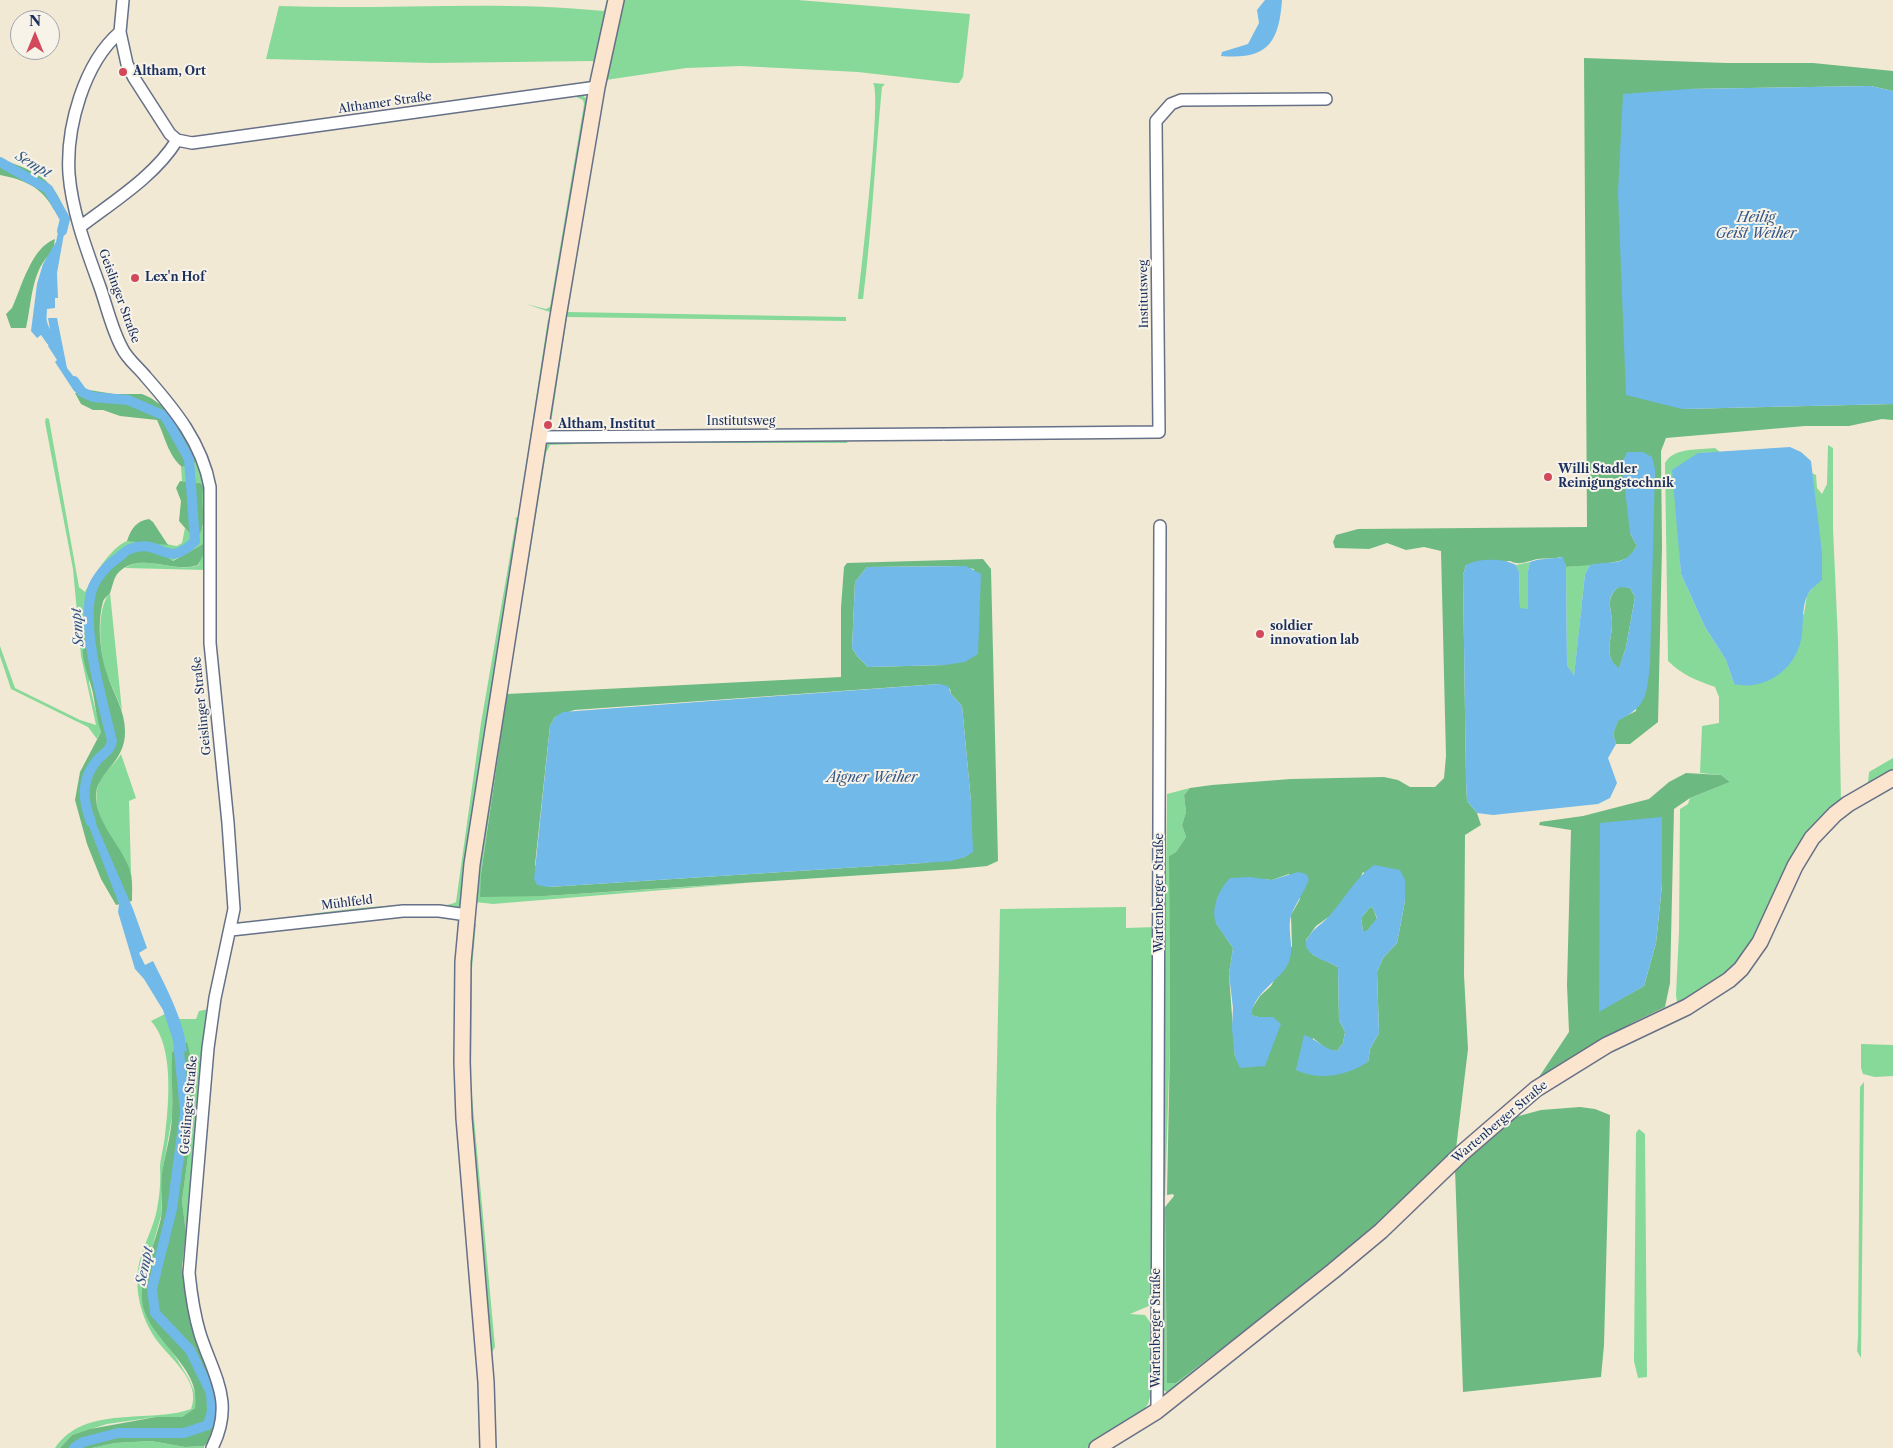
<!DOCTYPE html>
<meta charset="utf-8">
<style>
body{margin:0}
#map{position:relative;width:1893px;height:1448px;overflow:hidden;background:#f2e9d4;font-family:"Libre Caslon Text",serif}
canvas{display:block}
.north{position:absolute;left:10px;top:10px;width:50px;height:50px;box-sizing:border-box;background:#f7f3e8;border:1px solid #9fa5b1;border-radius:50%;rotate:0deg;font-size:14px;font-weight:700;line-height:20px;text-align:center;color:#1b2f5e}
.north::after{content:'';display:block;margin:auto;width:18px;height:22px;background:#d1495b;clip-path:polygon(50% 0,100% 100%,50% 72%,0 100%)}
</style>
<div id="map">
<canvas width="1893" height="1448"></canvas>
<div class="north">N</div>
</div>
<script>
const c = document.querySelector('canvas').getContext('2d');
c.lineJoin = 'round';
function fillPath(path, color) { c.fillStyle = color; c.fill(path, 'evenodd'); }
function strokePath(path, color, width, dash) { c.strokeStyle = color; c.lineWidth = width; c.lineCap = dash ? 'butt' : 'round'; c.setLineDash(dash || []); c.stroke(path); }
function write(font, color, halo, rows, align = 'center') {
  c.font = font + ' "Libre Caslon Text",serif'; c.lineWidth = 4; c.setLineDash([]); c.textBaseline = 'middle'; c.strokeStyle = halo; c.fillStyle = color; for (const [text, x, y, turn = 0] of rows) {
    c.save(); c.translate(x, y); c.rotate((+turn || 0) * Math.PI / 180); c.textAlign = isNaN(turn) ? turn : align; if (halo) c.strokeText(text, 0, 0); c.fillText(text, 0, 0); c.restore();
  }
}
fillPath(new Path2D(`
 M607,0h4l-18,80v-19l-161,2 -166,-4 13,-53c108,4 217,-6 325,5z
 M621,0h177l172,14 -7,63 -4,6h-5l-96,-11 -117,-6 -55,2 -80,12z
 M873,83l12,1 -3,3c-7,71 -10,142 -19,212h-5c3,-27 24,-205 15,-216z
 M604,92l-36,220 278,5v4l-279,-4 -17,113 -3,-6 54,-327z
 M581,94l6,5 2,7 -37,206h-2l-24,-8 20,5 4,-2 34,-203 -1,-4 -9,-4 -30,4z
 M548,319l2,2 -14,102 -4,-1v6l3,1 -72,478 -208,15c49,-7 98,-15 148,-17 12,0 45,3 53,-3l25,-179 35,-202 -1,-3 3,-1z
 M46,418l3,1 30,168 6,5c8,-15 25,-44 42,-51 11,-5 39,3 50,5l5,-3 3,-15 7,8 11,-9 -3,-44 -18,-2 -1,-15 2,1 12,-16 10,32v87l-80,-2c23,-14 47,6 74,-3l4,-21 -31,17 -15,-11h-33l-24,29 -6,14 -5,90 12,49 -4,7 -9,-12 -77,-38 -11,-33v-10l15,42 65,32 16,5 -15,-69 -8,-87 -28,-147z
 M845,440l3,3h-240l-58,2 -4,8 -39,241 -26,180 64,22 203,-13 -255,21 -18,-2 -2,-9 72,-448 6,-3z
 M1828,445l5,3v81l5,111 3,162 -109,168 -51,33 -4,-1 -1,-7 3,-63 1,-123 8,-5 2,-6 40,-16 -9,-7 -21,-2 2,-47 17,-3v-26l-4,-10c-19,-7 -33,-12 -47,-26l-3,-198c9,-16 34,-13 50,-15l5,4 -22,1 -19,92 2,29 24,53 21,33 8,24 70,-70 3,-19 6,-7 3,-78 -4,-37 4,2 1,13 5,6 5,-10z
 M1530,562l-2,9v38h-8l-1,-37 -3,-7z
 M1590,565l-5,9 -11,103 -7,-12 -1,-98z
 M110,593l12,118c-4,-12 -10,-24 -15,-36 -7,-20 -12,-66 3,-82z
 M121,754l15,44 -7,3 2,71c-13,-22 -42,-60 -33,-86 4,-14 16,-20 23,-32z
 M1893,758v12l-25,13 1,-11z
 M1190,788l-6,7 2,17 -4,13 4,12 -10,15 -7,4 1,187 -5,154 -2,-3v-45l4,-355z
 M1126,907v21l30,-1 -5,378 -21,9 15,1 5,7 1,71 -3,11 -8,11 -53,33h-91v-335l4,-204z
 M476,923l-4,46 -1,116 24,262 -4,7 -17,-178 -7,-175 5,-72z
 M209,1009l-23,224 -4,-32 12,-89 -3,-54 -13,-39h18l3,-8z
 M165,1014l12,35 -5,3v65l-10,57 -1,42 -14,50 9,66 11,11 22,36 8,19 -2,10 -13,9h-26l-49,7 -35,11 -12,13h-5c30,-44 94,-24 136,-39 12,-29 -26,-54 -38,-74 -12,-19 -18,-44 -15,-66 3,-19 13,-36 18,-55 3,-14 5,-30 4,-45 0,-10 4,-23 5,-34 4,-32 9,-89 -14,-114z
 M1861,1044l32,1v31l-18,1 -12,-3 -2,-6z
 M1864,1082l-3,276 -4,-7 1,-14 2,-250z
 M1639,1129l6,5 2,243 -9,1 -4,-17 2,-228z
 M1165,1207l2,176h9l113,-85 -121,95 -7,-5 1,-179z
 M151,1441l34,6 19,-1v2h-112l23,-5z`), '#87d99a');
fillPath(new Path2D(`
 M1584,58l143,5h86l80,8v20l-22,-5 -183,3 -6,320 211,-5v16l-11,-1 -33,7h-44l-139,12 -5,13 1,96 -4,175 -28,22h-14l-3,-10 5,-14 18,-9 19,-242 -25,64 7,13c-3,4 -5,9 -10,12 -9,6 -48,8 -61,9l-4,-10c-8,2 -17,1 -24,2 -11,2 -18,7 -28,2l-44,4 -3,10 3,205 1,21 10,12 4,12 -16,10 -1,140 4,74 -12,100 -75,74 -92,75 -113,85h-9l-2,-176 9,-11 -1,-2 -6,1 3,-152 -1,-187 7,-4 10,-15 -4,-12 4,-13 -2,-17 6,-7 22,-3 79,-6 93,-2 14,3 12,7h25l9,-9 2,-22 -5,-205 -17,-4 -18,3 -19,-7 -18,6 -34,-1 -2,-6 3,-7 22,-6 229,-2zM1363,872l42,29 -8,42 -14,15 -6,14 2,61 -9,16 -2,13 -72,8 17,-32 15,12 9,1 6,-8 2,-11 -6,-12 -1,-53 -25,-12 -7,-15 10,-14 14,-10 29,-35zM1289,874l11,25 -9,16 1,31 -21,40 -11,10 -9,14v5l7,2h15l-38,40 -6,-83 4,-26 -17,-25 1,-25 44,-19 11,1z
 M0,159c29,10 52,17 63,48l-9,3c-12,-23 -29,-30 -54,-35z
 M55,239l-2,13c-22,16 -21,51 -27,76h-15l-5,-14 6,-6c10,-22 19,-60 43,-69z
 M89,390l25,4h28l9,4 17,12 27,41v11l-13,5c-14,-12 -17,-30 -25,-47l-37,-4 -17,-6h-10l-12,-6 -6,-11z
 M180,481l20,2 4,4c-5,15 4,33 -4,46l-8,3 -13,-15 2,-20 -5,-13z
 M149,519l4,3 15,23 -41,-4c4,-12 9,-20 22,-22z
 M203,544l2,8 -7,13c-26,9 -57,-14 -79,7 -6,6 -6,14 -9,21 -2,3 -6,5 -7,9 -6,21 -3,51 4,72 6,19 18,36 18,57 1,33 -31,41 -29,68 3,28 25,46 34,71 3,9 2,22 2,31l-16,4 -15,-26 -14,-35 -12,-44 5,-28 21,-40c-4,-11 -5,-22 -7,-33 -2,-17 -13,-35 -11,-53 0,-10 6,-20 8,-30 7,-31 6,-66 46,-66 18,0 21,1 36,11z
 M983,559l8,10 7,292 -11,5 -31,3 -411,27 -65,1 1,-23 26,-180 334,-17v-70l3,-40 3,-4zM957,566l17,3 -29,96 -77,2 -11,-11 -5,-8 3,-66 12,-15zM939,684l11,5 1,5 11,12 9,96 -6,55 -42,6 -375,24 -13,-22 15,-139 5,-9 19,-7z
 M1620,586l10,2 5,9 -9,50 -7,22c-17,-13 -6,-31 -7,-48 -1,-15 -7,-24 8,-35z
 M1686,773l35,2 9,7 -40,16 -16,11 -4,174 -5,24 -33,16 -97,60 34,-51 -2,-47 4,-155 -32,-5 1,-3 43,-6 66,-17 20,-17zM1662,817v68l-6,58 -12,43 -45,25z
 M1370,907l3,1 4,11 -10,12h-4l-2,-13z
 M187,1042l4,16 3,54 -12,89 4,32 -4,34 8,55 27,71 1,35 -8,12 -6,6 -19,1 -34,-6 -36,2 -23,5h-32l12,-13 18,-6 66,-12h26l13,-9c8,-43 -51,-70 -53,-109 -1,-28 13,-54 19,-81 2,-14 -1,-31 1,-45 3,-19 9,-37 10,-56 1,-22 -1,-43 0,-65z
 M1580,1107l15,2 15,6 -6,230 -3,32 -138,15 -8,-223 49,-49 37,-10z`), '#6db982');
fillPath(new Path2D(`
 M1265,0h17c-3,43 -15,60 -61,56l1,-4 26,-8 11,-21 -2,-13z
 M1871,86l22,5v313l-211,5 -56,-14 -8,-202 5,-99 65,-5z
 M67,217l-10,56 1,25h-3v10l-8,1 -1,16 -2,-4 -3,2v9l11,9 -4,-23h9l10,50 17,22 -5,4 -5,-3 -19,-29 2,-2 -9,-14 1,-1 -8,-10 -4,3 -6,-7 6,-47 6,-20 13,-22 5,-24z
 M1790,447l11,5 10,9 11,92v27c-5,4 -11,9 -14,14 -7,12 -4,33 -7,46 -7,31 -37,51 -67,44l-8,-24 -21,-33 -24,-53 -9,-104 26,-17z
 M1627,452h16l9,5 3,12 -5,196c-4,31 -2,40 -32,56l-5,13 3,10 -8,14 9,25 -7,15 -12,6 -105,11 -16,-2 -10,-12 -1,-21 -3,-205 3,-10c13,-7 37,-7 50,0l3,7 1,36 8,1v-38l2,-9c11,-4 21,-3 33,-5l3,10 1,98 7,11 11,-102 5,-9c22,-5 33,3 47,-19l-7,-13 -8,-70zM1619,587l11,1 5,9 -9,50 -7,21c-17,-12 -6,-30 -7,-47 -1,-15 -7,-24 7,-34z
 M966,566l15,8 -3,80 -13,8 -20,3 -77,2 -11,-11 -5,-8 3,-66 12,-15z
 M939,684l9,2 3,8 11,12 9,96 2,50 -8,5 -14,4 -28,2 -375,24 -11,-2 -3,-6 16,-153 5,-9 8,-5z
 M90,810l43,99 14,39 -8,5 6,12 8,-4c13,26 32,62 34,90l-10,1 -14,-42 -19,-31 -9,-10 -17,-57 1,-8 -36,-93z
 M1662,817v68l-6,58 -12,43 -45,26 1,-189z
 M1374,865l26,5 5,10v21l-8,42 -14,15 -6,14 2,61 -9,16 -2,13c-22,14 -48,19 -72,8l8,-35c13,4 19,14 33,16l6,-8 2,-11 -6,-12 -1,-53c-9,-5 -25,-9 -30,-17 -2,-3 -3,-8 -1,-11 7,-12 16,-15 24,-25 14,-16 25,-37 43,-49zM1370,907l3,1 4,10 -10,13h-4l-2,-13z
 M1298,872l8,2 3,5c-4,12 -12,22 -17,34 -7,17 5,36 -5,53 -9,15 -36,30 -35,49l6,2h15l8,7 -16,42 -25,2 -5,-11 -3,-28 1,-21 -4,-34 4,-26c-5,-8 -11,-15 -16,-23 -8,-15 3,-37 13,-47l19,-1 23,3z`), '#70b9e8');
strokePath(new Path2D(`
 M0,162l48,27 17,30 -3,12
 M41,309c-2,13 6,29 16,38
 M74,381l8,11 11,5 35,3 37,16 24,43 6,82c-30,30 -33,-4 -65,8 -4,1 -8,6 -12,9 -10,6 -23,21 -26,32 -12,36 11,113 20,151 -1,9 -8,12 -14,18 -17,20 -16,39 -7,63
 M74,1448l9,-6 35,-9h66l24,-8 4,-14 -1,-18 -21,-43 -35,-37 -3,-24 20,-80 13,-97 -7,-72`), '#70b9e8', 10);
const street = new Path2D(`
 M123,0l-3,32 7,32 7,14 36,56 7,6 15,3 405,-56
 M120,32c-36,31 -54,95 -51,142 3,38 18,77 31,113 7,20 12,43 22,61 5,11 17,20 24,29 29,33 56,66 64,110v156l18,180 6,86 -19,89 -7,50 -19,225c2,20 5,41 11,61 14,43 35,68 12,114
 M80,227c34,-26 75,-51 97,-87
 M945,434l214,-2 -3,-311 15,-17 10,-4 145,-1
 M539,437l403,-3
 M231,930l172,-19h36l28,4
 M1157,1411l3,-885`);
const secondary = new Path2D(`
 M488,1448l-2,-66 -22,-264 -2,-56 1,-100 9,-98 86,-547 39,-230 19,-87
 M1097,1448l60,-37 176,-140 48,-40 81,-78 74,-64 71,-44 80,-38 42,-27 12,-11 19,-27 35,-76 17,-28 23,-24 13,-10 45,-26`);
strokePath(street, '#667087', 14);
strokePath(secondary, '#667087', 18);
strokePath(street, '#fff', 11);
strokePath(secondary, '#fbe5cf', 15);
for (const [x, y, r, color] of [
 [123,72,5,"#d1495b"],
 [135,278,5,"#d1495b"],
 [548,425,5,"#d1495b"],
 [1548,477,5,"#d1495b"],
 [1260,634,5,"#d1495b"]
]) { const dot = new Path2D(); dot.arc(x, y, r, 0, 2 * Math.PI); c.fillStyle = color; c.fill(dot); strokePath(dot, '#f7f3e8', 2); }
write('bold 12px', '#1b2f5e', '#f7f3e8', [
 ["Altham, Ort",133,72],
 ["Lex'n Hof",145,278],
 ["Altham, Institut",558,425],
 ["Willi Stadler",1558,470],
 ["Reinigungstechnik",1558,484],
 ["soldier",1270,627],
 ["innovation lab",1270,641]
], 'left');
write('12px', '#1b2f5e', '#f7f3e8', [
 ["Althamer Straße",385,103,-8],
 ["Institutsweg",1144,294,-91],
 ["Geislinger Straße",119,296,70],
 ["Institutsweg",741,422],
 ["Geislinger Straße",202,706,-96],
 ["Wartenberger Straße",1160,893,-90],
 ["Mühlfeld",347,903,-7],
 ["Geislinger Straße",189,1105,-85],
 ["Wartenberger Straße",1500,1122,-40],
 ["Wartenberger Straße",1157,1328,-90]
]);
write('italic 14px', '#355887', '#f7f3e8', [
 ["Sempt",33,165,31],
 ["Heilig",1756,218],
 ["Geist Weiher",1756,234],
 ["Sempt",78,627,-94],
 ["Aigner Weiher",872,778],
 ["Sempt",145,1266,-78]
]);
</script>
